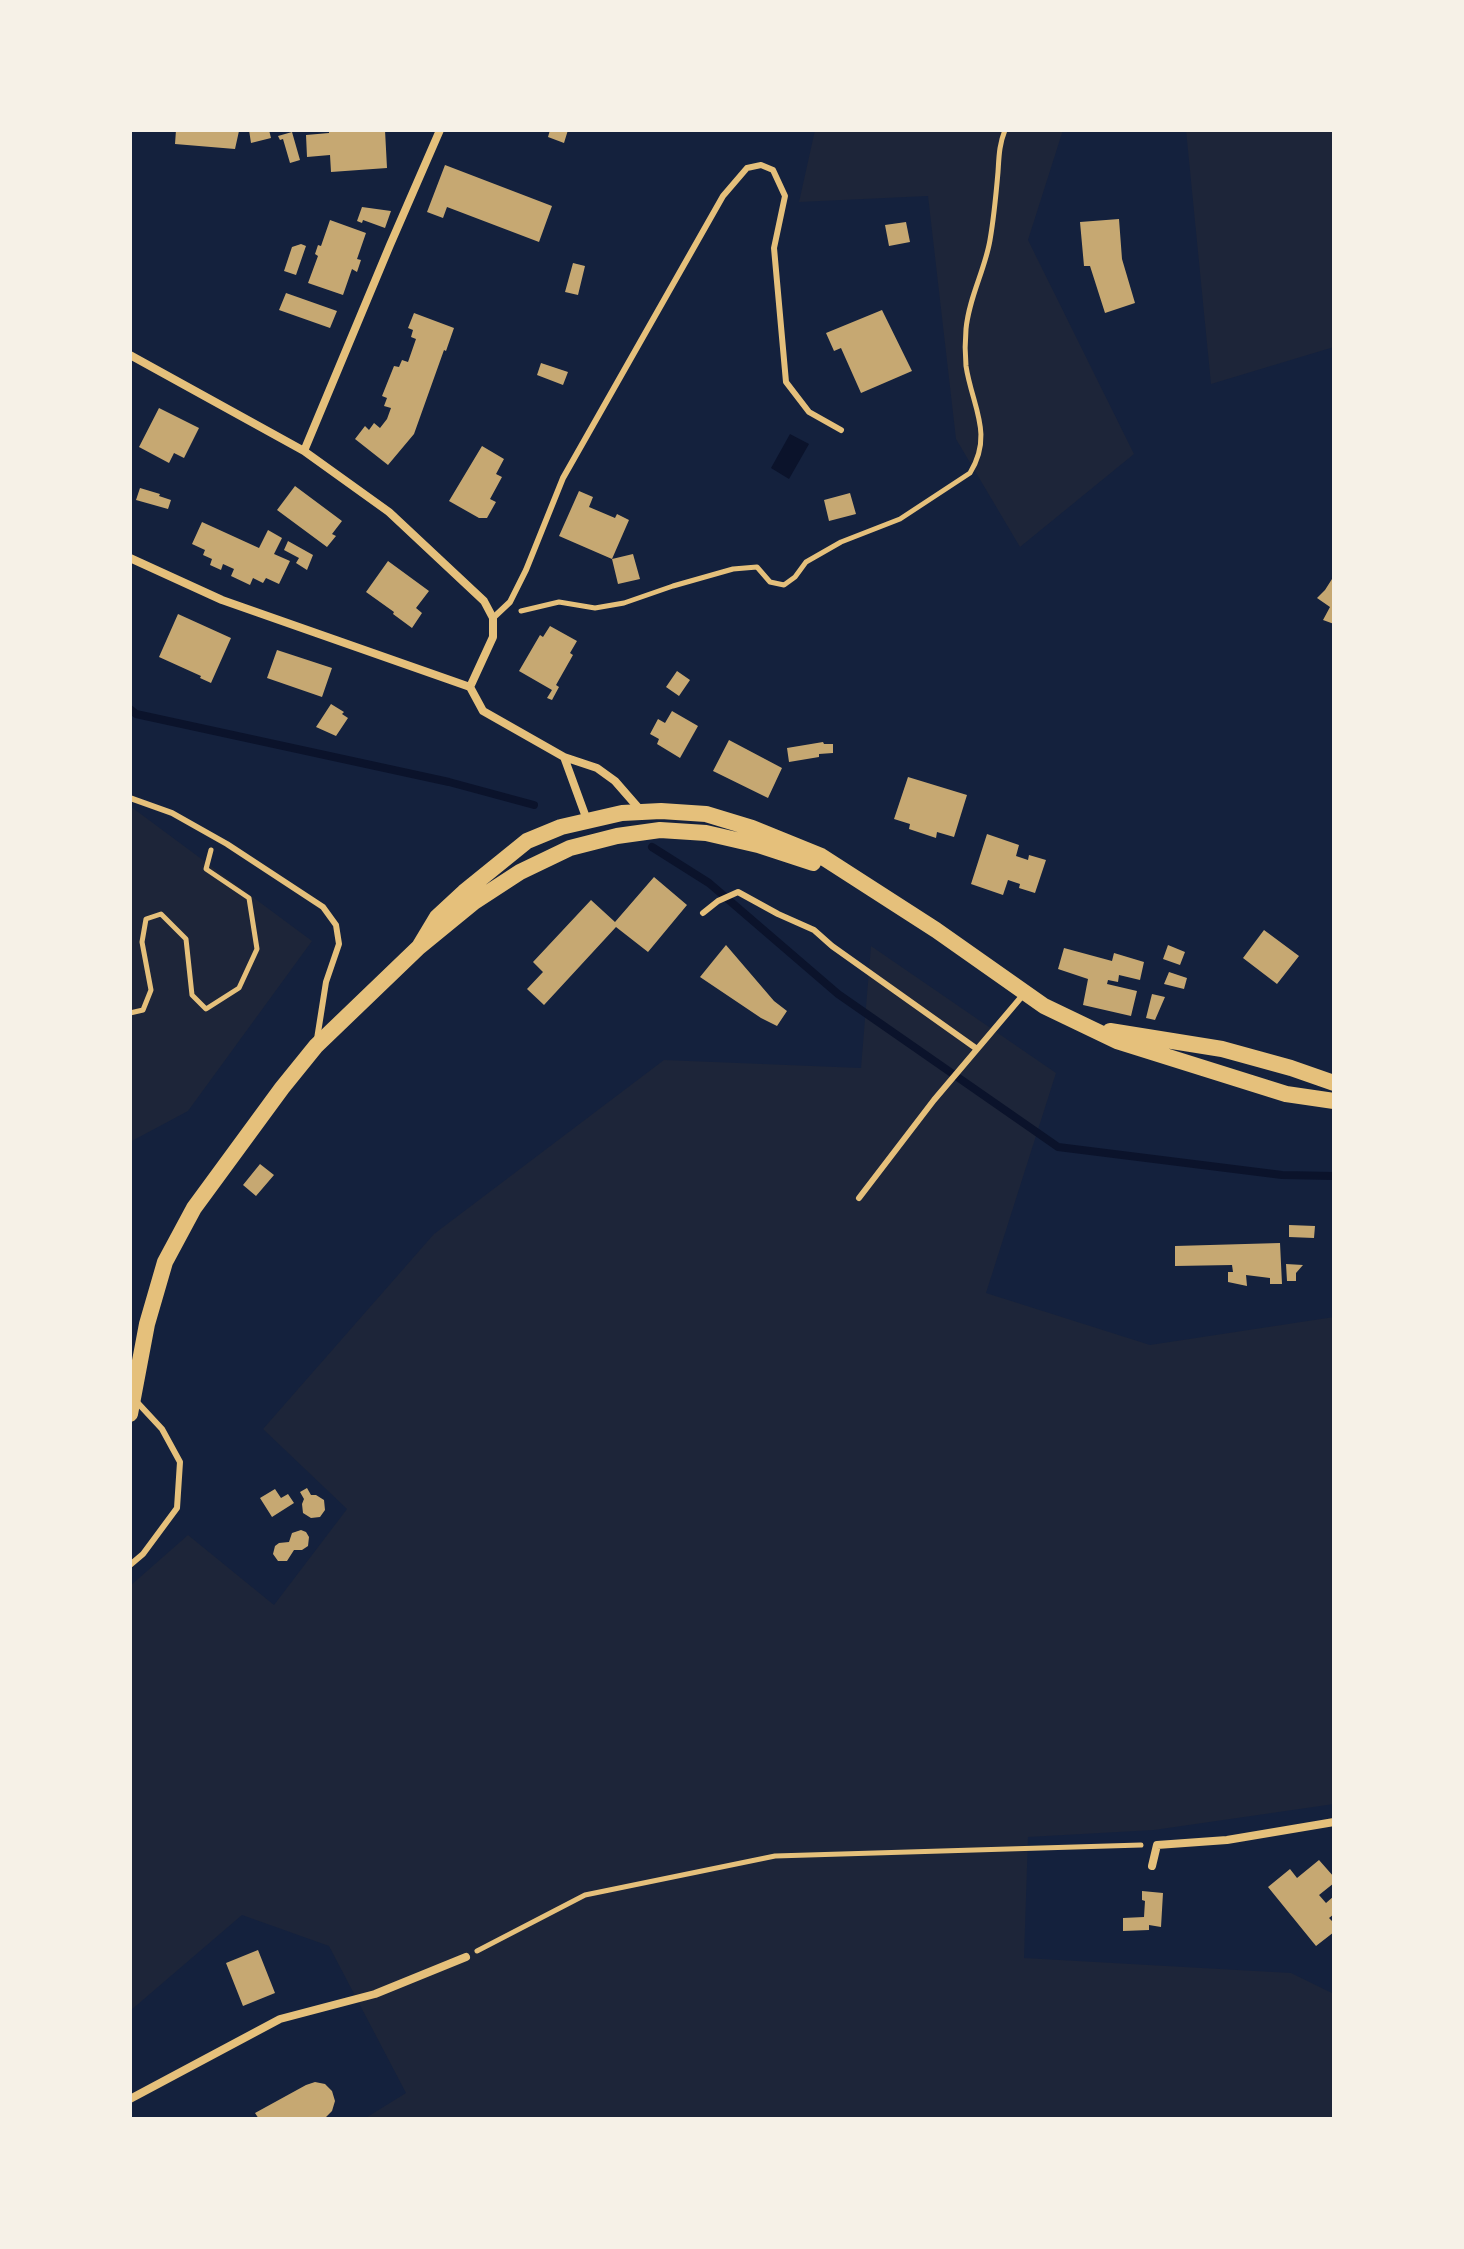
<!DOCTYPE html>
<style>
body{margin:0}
#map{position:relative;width:1464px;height:2249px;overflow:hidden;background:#14213d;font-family:"Source Sans 3",sans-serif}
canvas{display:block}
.frame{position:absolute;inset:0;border:132px solid #f6f1e7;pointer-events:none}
</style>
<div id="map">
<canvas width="1464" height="2249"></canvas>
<div class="frame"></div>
</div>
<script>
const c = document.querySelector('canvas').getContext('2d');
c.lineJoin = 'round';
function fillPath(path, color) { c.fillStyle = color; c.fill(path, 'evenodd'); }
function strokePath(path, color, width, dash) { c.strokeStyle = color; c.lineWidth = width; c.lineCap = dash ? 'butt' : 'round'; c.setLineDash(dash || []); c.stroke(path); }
fillPath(new Path2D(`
 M815,130h248l-35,110 106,214 -114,93 -64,-108 -28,-243 -129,6z
 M1186,130h148v217l-123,37z
 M130,806l182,135 -124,170 -58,31z
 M871,946l185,127 -70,220 164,52 184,-28v487l-180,26 -126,7 -4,121 267,15 43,21v125h-970l42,-26 -77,-147 -87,-31 -112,96v-425l58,-51 86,70 73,-96 -84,-80 171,-195 230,-174 197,8z`), '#1d2539');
fillPath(new Path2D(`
 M790,434l19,10 -20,35 -18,-11z`), '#0b132b');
strokePath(new Path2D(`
 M130,709l6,5 313,68 85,23
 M652,847l57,36 129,111 220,153 224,28 52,1`), '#0b132b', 8);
fillPath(new Path2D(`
 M176,130h50l13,1 -4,18 -60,-5z
 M249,130h20l2,8 -20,5z
 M329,130h56l2,38 -56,4 -1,-17 -23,2 -1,-22 23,-2z
 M550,130h18l-4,13 -16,-6z
 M292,132l8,28 -10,3 -7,-24 -3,1 -2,-4z
 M445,165l107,41 -13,36 -92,-35 -4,11 -16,-6z
 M362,207l29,4 -6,17 -22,-8 -1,3 -5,-2z
 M1119,219l3,40 13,44 -30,10 -15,-47h-6l-4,-44z
 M330,220l36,13 -9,26 4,1 -4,12 -5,-3 -9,26 -35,-12 10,-27 -3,-2 3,-9 3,1z
 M906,222l4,20 -21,4 -4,-21z
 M301,244l5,2 -10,29 -12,-4 8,-24z
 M573,263l12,3 -7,29 -13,-3z
 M286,293l51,18 -7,17 -51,-18z
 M882,310l30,61 -51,22 -20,-45 -7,3 -8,-18z
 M414,313l40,15 -8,23 -2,-1 -30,84 -26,31 -33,-26 10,-13 4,4 5,-7 6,5 7,-9 4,-11 -7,-2 3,-8 -5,-2 12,-30 5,1 3,-7 6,2 8,-23 -5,-2 2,-7 -5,-2z
 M541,363l27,9 -5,13 -26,-10z
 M159,408l40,20 -15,30 -10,-5 -5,10 -30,-16z
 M482,446l22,13 -8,15 6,3 -12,22 6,3 -9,16h-8l-30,-17z
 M295,486l47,35 -10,13 4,2 -9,11 -50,-37z
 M140,488l20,6 -1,2 12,4 -3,9 -32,-9z
 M579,491l14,6 -4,10 26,11 2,-4 12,6 -17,39 21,-5 7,25 -22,5 -6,-25 -53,-23z
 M850,493l6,21 -27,7 -5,-21z
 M202,522l57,26 9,-18 14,8 -8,16 16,7 -11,23 -13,-6 -3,5 -10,-5 -3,7 -19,-9 3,-7 -11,-5 -2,6 -11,-5 2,-6 -9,-4 2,-5 -13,-6z
 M288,541l25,14 -6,15 -11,-7 3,-5 -15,-8z
 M388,561l41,30 -13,17 6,5 -10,15 -19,-14 1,-2 -28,-20z
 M1332,579l2,1v44l-11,-4 7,-13 -13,-9 8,-8z
 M178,614l53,24 -20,45 -11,-5 1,-2 -42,-19z
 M550,626l27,15 -7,12 3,2 -17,30 3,2 -7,13 -5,-2 5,-8 -33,-19 21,-36 3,2z
 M277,650l55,18 -10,29 -55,-19z
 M677,671l13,9 -11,16 -13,-9z
 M331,704l13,8 -2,2 6,4 -12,18 -20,-9z
 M672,711l26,15 -18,32 -23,-14 2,-5 -9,-5 8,-15 7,4z
 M729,740l53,28 -14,30 -55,-27z
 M823,742l1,2h9v9l-14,1v3l-30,5 -2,-14z
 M908,777l59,18 -13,42 -17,-5 -1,6 -27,-9 1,-5 -16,-5z
 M987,834l32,11 -3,11 12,4 1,-5 17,5 -11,33 -16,-5 1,-4 -12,-4 -5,15 -32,-11z
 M654,877l33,28 -39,47 -32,-25 -72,78 -17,-16 16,-17 -10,-10 58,-62 24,22z
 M1264,930l35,26 -22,28 -34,-26z
 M726,945l48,56 13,10 -10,15 -16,-8 -61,-41z
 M1168,945l17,7 -5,13 -17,-6z
 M1064,948l48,13 2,-8 30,9 -4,18 -21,-5 -1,7 -10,-2 -1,4 30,7 -6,25 -48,-11 5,-26 -30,-10z
 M1169,972l18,6 -3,11 -20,-5z
 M1152,994l13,3 -10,23 -9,-2z
 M260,1164l14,11 -18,21 -13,-11z
 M1289,1225l26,1 -1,12 -25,-1z
 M1280,1243l2,41h-12v-6l-24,-3 1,11 -19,-4v-10h5l-1,-7 -57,1v-20z
 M1286,1264l17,1 -7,8v8h-9z
 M307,1488l4,7h5l8,5 1,10 -5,7 -9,1 -8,-5 -1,-9 2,-5 -4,-7z
 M275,1489l6,9 7,-4 6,9 -22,14 -12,-19z
 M301,1530l5,2 3,5 -1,9 -6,4h-8l-7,11h-9l-5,-7 2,-8 4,-3 10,-1 3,-9z
 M1319,1860l15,17v6l-15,12 7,8 8,-7v18l-5,4 5,5v9l-18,14 -48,-59 22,-18 7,9z
 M1142,1891l21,2 -2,34 -12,-2v5l-26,1v-13l21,-1 1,-16 -3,-1z
 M258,1950l17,43 -32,13 -17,-43z
 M315,2082l10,2 7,7 3,10 -3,10 -7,7 -66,1 -4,-6 51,-28z`), '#c6a872');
strokePath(new Path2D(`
 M521,611l38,-9 36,6 29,-5 49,-17 60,-17 24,-2 13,15 14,3 11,-8 11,-15 35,-20 59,-23 70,-46c24,-39 2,-67 -4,-107 -1,-11 -1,-26 0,-37 3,-32 19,-59 24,-89 4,-23 6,-45 8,-68 1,-15 1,-27 7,-42
 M130,1013l13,-3 8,-20 -9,-48 4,-23 15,-5 25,25 6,56 14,14 33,-21 18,-39 -8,-51 -43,-29 5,-19
 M477,1951l108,-56 190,-39 366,-11`), '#e5c07b', 5);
strokePath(new Path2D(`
 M493,618l17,-16 16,-32 37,-92 160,-282 24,-28 14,-3 12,5 12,26 -11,52 12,134 23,30 32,18
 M130,798l42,15 55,31 96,63 13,18 3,19 -13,38 -9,57
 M703,913l15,-12 20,-9 40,22 36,16 18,16 145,103
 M859,1198l75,-98 89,-105
 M130,1565l13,-11 34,-46 3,-46 -18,-33 -26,-28`), '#e5c07b', 6);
strokePath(new Path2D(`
 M440,130l-50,115 -86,206 85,61 95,89 9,17v19l-23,50 13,24 81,46 33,11 18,13 27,31
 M130,355l174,96
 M130,558l92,42 248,87
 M564,757l23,63
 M1152,1866l5,-21 70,-5 107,-18
 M130,2099l150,-80 95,-25 91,-37`), '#e5c07b', 8);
strokePath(new Path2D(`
 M419,947l18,-30 27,-25 63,-51 34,-14 61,-14 39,-2 45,3 46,14 69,28 115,74 108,76 73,35 169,53 48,7
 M1110,1031l112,18 69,19 43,15
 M130,1414l17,-90 18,-62 29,-54 88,-120 34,-42 103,-99 55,-45 46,-30 50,-24 47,-12 43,-6 46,3 52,12 55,18`), '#e5c07b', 16);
</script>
